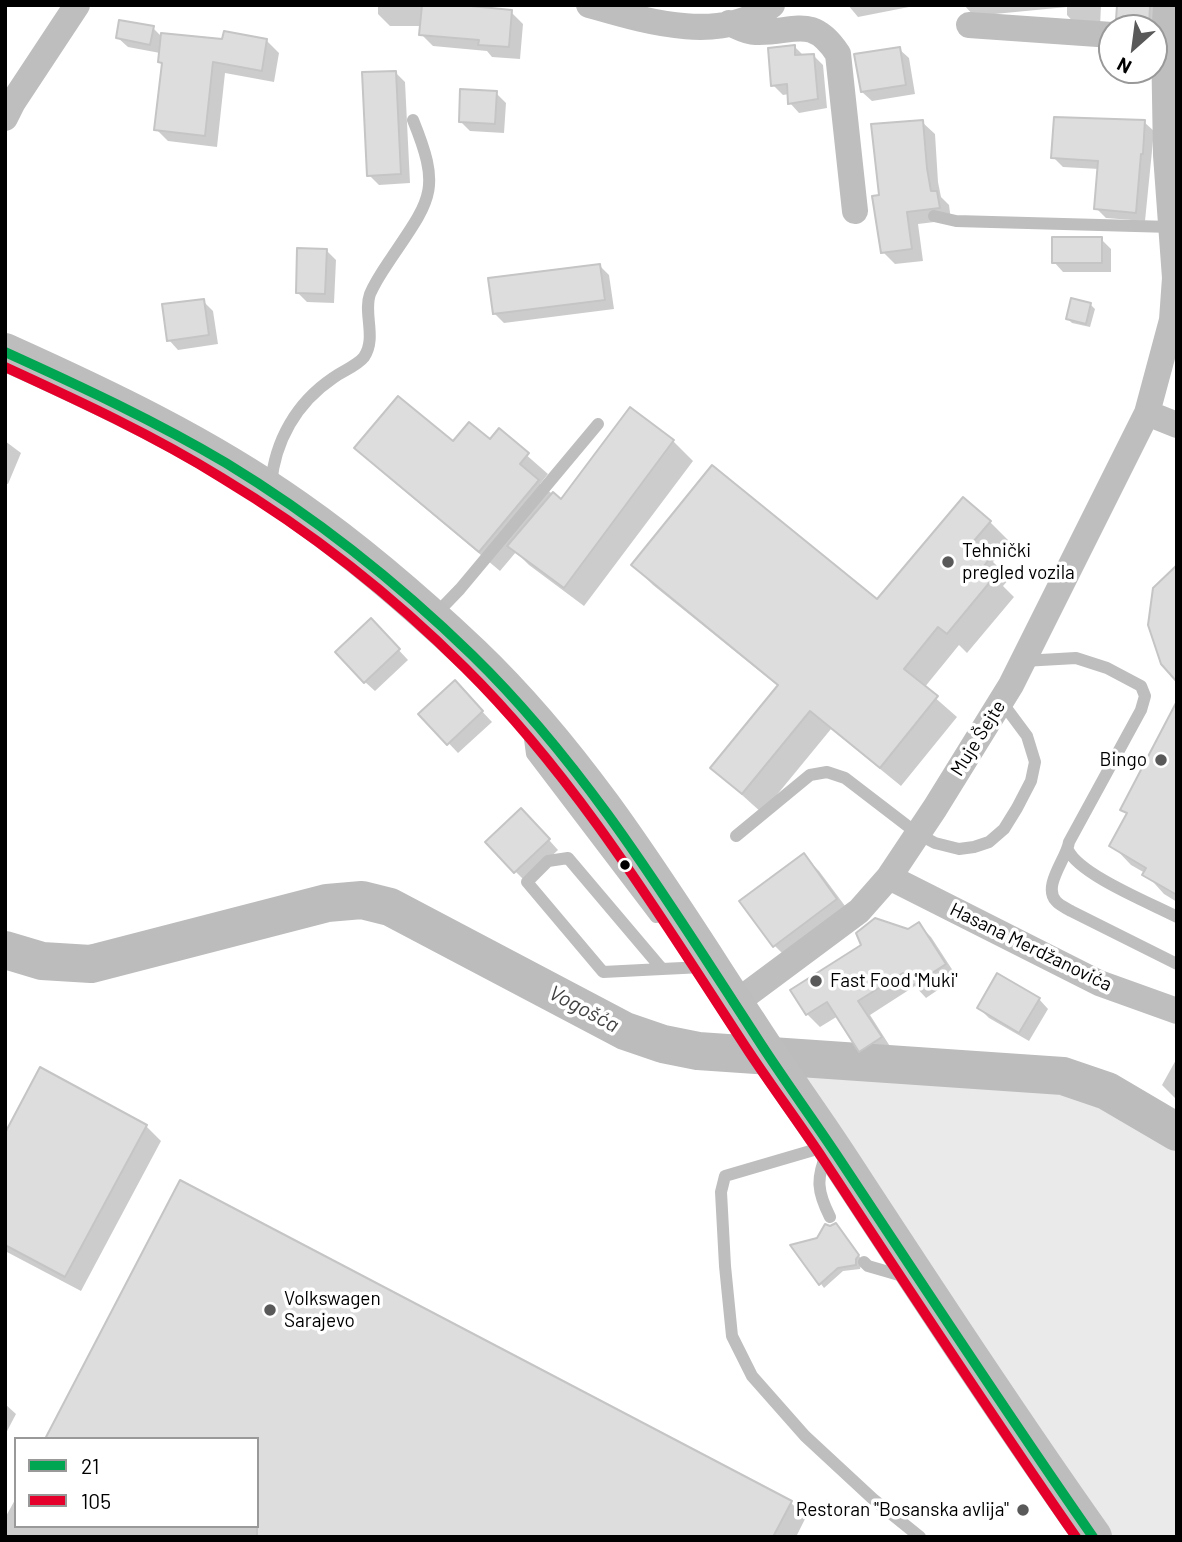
<!DOCTYPE html>
<meta charset="utf-8">
<style>
body{margin:0}
#map{position:relative;width:1182px;height:1542px;overflow:hidden;background:#fff;font-family:Barlow,sans-serif}
canvas{display:block}
.frame{position:absolute;inset:0;border:7px solid #000;pointer-events:none}
.legend{position:absolute;left:14px;top:1437px;width:245px;height:91px;box-sizing:border-box;background:#fff;border:2px solid #999;margin:0;padding:9px 12px;list-style:none;font-size:21px;color:#000}
.legend li{display:flex;align-items:center;gap:14px;height:35px}
.legend b{width:35px;border:2px solid #999}
.north{position:absolute;left:1098px;top:14px;width:70px;height:70px;box-sizing:border-box;background:#fff;border:2px solid #999;border-radius:50%;rotate:208deg;font-size:19px;font-weight:700;line-height:28px;text-align:center;color:#000}
.north::after{content:'';display:block;margin:auto;width:24px;height:32px;background:#595959;clip-path:polygon(50% 0,100% 100%,50% 72%,0 100%)}
</style>
<div id="map">
<canvas width="1182" height="1542"></canvas>
<div class="frame"></div>
<ul class="legend">
<li><b style="height:9px;background:#00a651"></b>21</li>
<li><b style="height:9px;background:#e4002b"></b>105</li>
</ul>
<div class="north">N</div>
</div>
<script>
const c = document.querySelector('canvas').getContext('2d');
c.lineJoin = 'round';
function fillPath(path, color) { c.fillStyle = color; c.fill(path, 'evenodd'); }
function strokePath(path, color, width, dash) { c.strokeStyle = color; c.lineWidth = width; c.lineCap = dash ? 'butt' : 'round'; c.setLineDash(dash || []); c.stroke(path); }
function write(font, color, halo, rows, align = 'center') {
  c.font = font + ' Barlow,sans-serif'; c.lineWidth = 7; c.setLineDash([]); c.textBaseline = 'middle'; c.strokeStyle = halo; c.fillStyle = color; for (const [text, x, y, turn = 0] of rows) {
    c.save(); c.translate(x, y); c.rotate((+turn || 0) * Math.PI / 180); c.textAlign = isNaN(turn) ? turn : align; if (halo) c.strokeText(text, 0, 0); c.fillText(text, 0, 0); c.restore();
  }
}
fillPath(new Path2D(`
 M771,1056l292,20 44,15 70,41v405h-83z`), '#eaeaea');
fillPath(new Path2D(`
 M378,5h96l-1,4 38,3 12,12 -3,35 -28,-2 -5,-6 -54,-5 -12,-12 1,-8h-32l-12,-12z
 M848,5h60l1,2 -51,10z
 M964,5h137l-1,22 -24,-2 -9,-10v-8l-93,9z
 M1120,5h43l-9,23h-27z
 M153,28l9,9 62,4h43l12,12 -5,29 -49,-9 -8,74 -49,-6 -12,-12 8,-63 -5,-4 1,-9 -32,-6 -10,-9z
 M794,46l10,10h10l9,9 4,43 -28,5 -9,-10 -1,-9 -6,1 -10,-10z
 M899,49l10,9 6,36 -43,7 -10,-9z
 M395,72l10,10 5,101 -31,2 -10,-10z
 M496,93l10,10 -2,30 -34,-2 -10,-10z
 M922,122l13,12 3,48 3,15 8,8 2,15 -33,4 5,37 -28,3 -12,-12 -2,-55z
 M1144,122l10,9 -9,90 -39,-3 -10,-10 3,-39 -36,-2 -10,-10z
 M1101,239l10,10v23h-48l-9,-10z
 M326,250l10,10 -2,43 -27,-1 -10,-10z
 M599,265l10,10 5,34 -110,14 -10,-10z
 M203,301l10,10 5,33 -40,6 -9,-10z
 M1090,304l5,5 -5,18 -18,-4 -4,-4z
 M499,431l49,43 -8,10 21,17 112,-60 20,20 -109,145 -55,-41 -13,-13 -16,19 -124,-104 -19,-20 133,-6z
 M5,441l16,12 -13,31 -3,-1z
 M990,522l20,20 -17,20 17,16 -7,8 11,11 -47,56 -8,-8 -35,43 33,29 -56,69 -70,-57 -69,84 -50,-45 67,-81 -126,-102 -20,-20 244,36z
 M380,630l28,30 -33,31 -10,-9z
 M464,692l28,30 -34,31 -37,-39z
 M1177,705v197l-13,-8 -19,-21 -14,-8 -19,-20 16,-30 -6,-5z
 M531,820l27,30 -33,31 -10,-10z
 M804,856l15,15 32,43 -62,46 -15,-15z
 M918,924l13,13 26,40 -31,21 -11,-12 -45,29 23,36 -20,12 -13,-12 -22,-35 -18,11 -13,-13 -15,-23z
 M1039,999l9,10 -19,32 -40,-23 -10,-10z
 M1177,1058v42l-15,-15z
 M41,1070l105,56 15,15 -80,150 -76,-40v-115z
 M181,1183l610,320 15,14 -10,20h-791v-19l11,-20v28h241v-87z
 M840,1229l22,31 -2,9 -17,2 -19,17 -31,-42z
 M5,1404l11,10 -11,21z`), '#0003');
strokePath(new Path2D(`
 M5,950l37,11 49,3 236,-61 35,-3 28,7 235,124 38,13 35,7 365,25 44,15 70,41`), '#bcbcbc', 38);
const building = new Path2D(`
 M422,5h39l51,5 -3,37 -31,-2 1,-5 -60,-5z
 M1117,5h33l-1,23h-23l-10,-8z
 M119,20l35,6 -4,19 -34,-7z
 M224,31l43,8 -5,32 -49,-9 -8,74 -51,-6 8,-67 -4,-1 3,-29 61,6z
 M795,45v10l19,-1 4,45 -30,5 -1,-20 -16,2 -3,-38z
 M900,47l6,38 -45,7 -7,-38z
 M396,71l5,103 -34,2 -5,-104z
 M460,89l37,2 -2,33 -36,-2z
 M1054,117l91,3 -2,34h-2l-5,59 -42,-4 4,-48 -47,-3z
 M923,120l4,48 4,23h6l3,17 -33,4 5,37 -31,4 -9,-57 7,-1 -8,-71z
 M1052,237h50v26h-50z
 M297,248l30,1 -2,45 -29,-1z
 M600,264l5,36 -112,14 -5,-36z
 M1071,298l20,5 -5,21 -20,-5z
 M204,299l5,36 -42,6 -5,-37z
 M398,396l55,45 16,-19 21,17 9,-11 30,25 -9,11 19,16 -60,72 -125,-104z
 M630,407l44,33 -110,148 -57,-42 46,-54 8,7z
 M712,465l165,134 86,-102 28,24 -18,21 18,15 -7,9 11,10 -48,58 -9,-7 -34,42 34,27 -58,72 -70,-57 -68,83 -32,-26 68,-83 -147,-120z
 M1177,565v117l-16,-18 -13,-39 5,-37z
 M371,618l29,31 -36,34 -29,-31z
 M455,680l28,31 -36,34 -29,-31z
 M1177,701v194l-35,-20 4,-7 -37,-22 18,-33 -7,-3z
 M521,808l29,31 -36,34 -29,-31z
 M804,853l33,46 -64,48 -34,-46z
 M875,918l33,11 11,-7 27,42 -34,22 -9,-13 -45,28 24,36 -23,15 -32,-50 -21,13 -16,-25 71,-45 -5,-12z
 M997,973l43,25 -21,35 -42,-25z
 M40,1067l107,58 -82,152 -60,-32v-112z
 M180,1180l612,321 -19,36h-516v-98h-212z
 M836,1223l23,32 -3,4v6l-18,3 -19,17 -29,-40 27,-7 8,-14 5,2z`);
fillPath(building, '#ddd');
strokePath(building, '#c5c5c5', 2);
strokePath(new Path2D(`
 M934,216l22,5 215,6
 M271,484c4,-43 25,-81 62,-106 9,-7 24,-12 31,-21 13,-19 -1,-44 6,-63 6,-14 14,-25 22,-37 40,-59 49,-68 21,-137
 M434,616l26,-27 138,-165
 M1023,661l53,-3 31,10 34,18 4,10 -4,14 -72,132c-2,16 -27,44 -13,59 3,4 10,7 15,10l106,53
 M529,732l3,22 124,163
 M736,836l74,-61 17,-3 18,6 73,56 17,9 24,6 15,-2 15,-5 15,-13 13,-21 14,-27 4,-19 -8,-26 -26,-35
 M1068,850c12,25 82,53 109,67
 M662,969l-59,3 -76,-90 21,-21 20,-3 94,111 41,-2
 M824,1147l-99,29 -4,16 4,74 7,70 20,40 53,60 68,63 47,38
 M827,1152c-11,27 -10,39 3,65
 M864,1262l4,4 38,11`), '#bebebe', 12);
strokePath(new Path2D(`
 M589,5c56,16 132,40 183,0
 M729,23c8,3 17,9 26,9 38,2 56,-19 83,22l17,157
 M969,25l143,10
 M5,118l8,-16 64,-97
 M1147,413l30,12
 M889,877l210,106 78,28
 M734,1004l125,-93 30,-34 46,-69 76,-123 136,-272 25,-93 3,-42 -9,-123 -2,-116 2,-34`), '#bebebe', 26);
strokePath(new Path2D(`
 M5,352c100,45 201,93 290,156 63,44 122,95 177,147 112,107 192,241 276,369 28,44 59,86 88,130 84,128 168,257 257,383`), '#bdbdbd', 38);
strokePath(new Path2D(`
 M5,352c75,34 150,69 221,111 89,54 172,120 246,192 115,112 198,250 285,383 25,39 53,77 79,116 85,128 169,257 257,383`), '#00a651', 10);
strokePath(new Path2D(`
 M5,367c74,34 148,68 217,111 88,53 170,117 243,190 114,113 196,250 284,384 24,36 50,71 74,107 83,126 166,253 253,378`), '#e4002b', 10);
for (const [x, y, r, color] of [
 [948,562,7,"#595959"],
 [1161,760,7,"#595959"],
 [625,865,6,"#000"],
 [816,981,7,"#595959"],
 [270,1310,7,"#595959"],
 [1023,1510,7,"#595959"]
]) { const dot = new Path2D(); dot.arc(x, y, r, 0, 2 * Math.PI); c.fillStyle = color; c.fill(dot); strokePath(dot, '#fff', 2.5); }
write('19px', '#000', '#fff', [
 ["Tehnički",962,551],
 ["pregled vozila",962,573],
 ["Bingo",1147,760,"right"],
 ["Fast Food 'Muki'",830,981],
 ["Volkswagen",284,1299],
 ["Sarajevo",284,1321],
 ["Restoran \"Bosanska avlija\"",1009,1510,"right"]
], 'left');
write('19px', '#000', '#fff', [
 ["Muje Šejte",978,738,-58],
 ["Hasana Merdžanovića",1031,947,26]
]);
write('italic 21px', '#414141', '#fff', [
 ["Vogošća",584,1009,28]
]);
</script>
